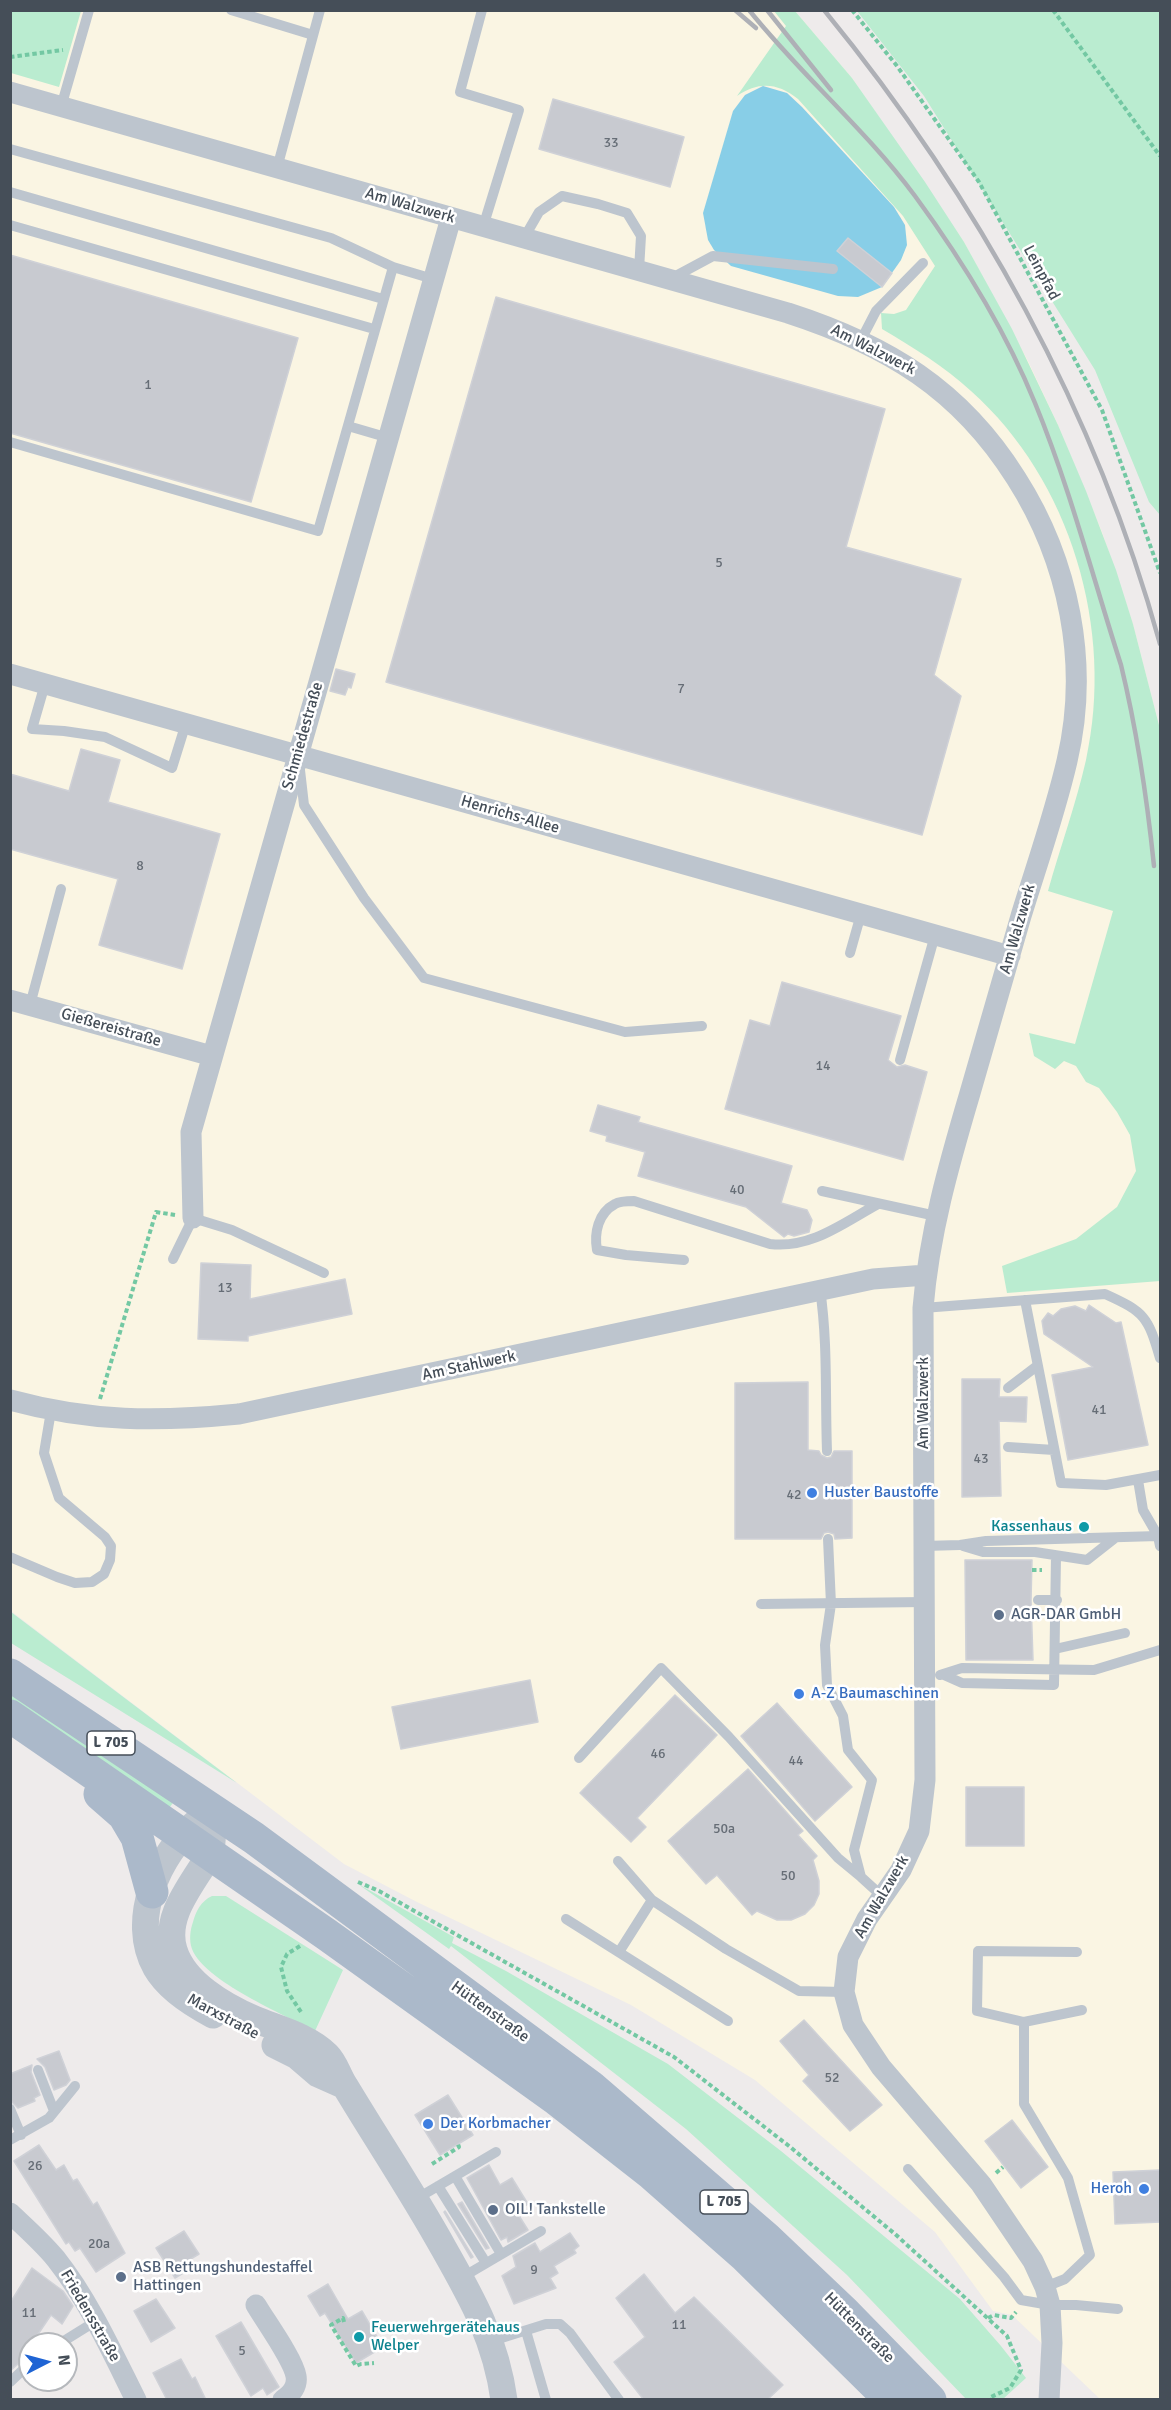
<!DOCTYPE html>
<meta charset="utf-8">
<style>
body{margin:0}
#map{position:relative;width:1171px;height:2410px;overflow:hidden;background:#eeebeb;font-family:Signika,sans-serif}
canvas{display:block}
.frame{position:absolute;inset:0;border:12px solid #454e58;pointer-events:none}
.north{position:absolute;left:18px;top:2332px;width:60px;height:60px;box-sizing:border-box;background:#fff;border:2px solid #b5b8bc;border-radius:50%;rotate:84deg;font-size:16px;font-weight:700;line-height:24px;text-align:center;color:#454e58}
.north::after{content:'';display:block;margin:auto;width:21px;height:27px;background:#1f64d4;clip-path:polygon(50% 0,100% 100%,50% 72%,0 100%)}
</style>
<div id="map">
<canvas width="1171" height="2410"></canvas>
<div class="frame"></div>
<div class="north">N</div>
</div>
<script>
const c = document.querySelector('canvas').getContext('2d');
c.lineJoin = 'round';
function fillPath(path, color) { c.fillStyle = color; c.fill(path, 'evenodd'); }
function strokePath(path, color, width, dash) { c.strokeStyle = color; c.lineWidth = width; c.lineCap = dash ? 'butt' : 'round'; c.setLineDash(dash || []); c.stroke(path); }
function write(font, color, halo, rows, align = 'center') {
  c.font = font + ' Signika,sans-serif'; c.lineWidth = 5; c.setLineDash([]); c.textBaseline = 'middle'; c.strokeStyle = halo; c.fillStyle = color; for (const [text, x, y, turn = 0] of rows) {
    c.save(); c.translate(x, y); c.rotate((+turn || 0) * Math.PI / 180); c.textAlign = isNaN(turn) ? turn : align; if (halo) c.strokeText(text, 0, 0); c.fillText(text, 0, 0); c.restore();
  }
}
fillPath(new Path2D(`
 M10,11h785l57,67 112,164 64,119 30,64 44,107 31,92 27,105v1670h-60l-88,-84 -19,-4 -58,-79 -180,-152 -124,-75 -214,-103 -73,-38 -333,-253z`), '#faf5e3');
fillPath(new Path2D(`
 M10,11h71l-22,76 -48,-14z
 M774,11h21l57,67 73,104 39,60 48,87 46,96 28,66 30,79 17,54 27,105v552l-153,12 -5,-27 74,-27 41,-32 19,-36 -6,-36 -13,-23 -18,-24 -13,-6 -10,-16 -12,-5 -9,8 -21,-13 -5,-23 46,11 38,-133 -65,-20c12,-43 28,-87 38,-131 29,-130 -15,-280 -115,-369 -27,-25 -57,-43 -89,-62l-1,-16 13,1 12,-4 29,-44 -32,-50 -105,-117c-20,-16 -39,-18 -61,-3l49,-70z
 M857,11h303v504l-11,-13 -54,-132 -171,-274z
 M10,1612h1l226,171 -226,-140z
 M10,1688l165,112 -8,11 -156,-110z
 M358,1884l96,53 -2,6 54,28 162,93 113,87 179,148 41,47 25,32 -23,21h-37l-119,-124 -161,-146 -235,-183 -2,3z
 M212,1896h14l117,74 -28,61c-30,-16 -111,-50 -123,-82 -3,-8 -2,-19 1,-27 3,-11 8,-21 19,-26z`), '#baecd0');
fillPath(new Path2D(`
 M763,86l24,7 15,14 92,100 11,18 2,20 -6,15 -19,27 -24,10 -20,-1 -107,-30 -17,-16 -6,-10 -5,-27 30,-102 12,-16z`), '#88cee7');
const building = new Path2D(`
 M553,99l131,38 -14,50 -131,-38z
 M848,238l44,35 -10,14 -45,-36z
 M10,255l288,83 -47,164 -241,-69z
 M496,297l389,112 -39,138 115,32 -27,96 27,21 -39,139 -536,-153z
 M336,669l19,5 -4,14 -3,-1 -3,8 -15,-4z
 M81,749l39,11 -12,42 112,32 -38,135 -83,-24 19,-66 -108,-30v-75l59,17z
 M782,982l119,34 -13,44 9,7 8,-2 22,7 -24,88 -178,-51 25,-89 20,6z
 M598,1105l42,12 -2,5 154,44 -11,37 26,7 5,10 -3,12 -15,4 -6,-2 -4,3 -38,-30 -108,-31 7,-24 -39,-11 1,-5 -17,-5z
 M201,1263l50,2 -1,34 95,-20 7,35 -104,22v5l-50,-2z
 M1089,1305l27,18 5,-1 27,123 -80,15 -16,-85 41,-8 -49,-33 -2,-13 6,-8 5,3 8,-7 14,-3 11,5z
 M962,1379h38l-1,18h28l-1,25 -27,-1 2,75 -39,1z
 M808,1382v68l11,1 2,4 6,3 4,-1 3,-6h18v87l-17,1 -1,-5 -6,-2 -4,1 -3,6h-86v-156z
 M965,1560h67l-1,41 2,59h-67z
 M530,1680l8,42 -137,27 -9,-42z
 M675,1695l42,40 -80,83 9,9 -15,15 -51,-49z
 M777,1703l75,84 -37,34 -74,-85z
 M748,1769l55,62 -5,4 19,21 -4,4 6,21v13l-5,11 -9,9 -14,6h-14l-20,-9 -5,4 -35,-40 -11,9 -38,-43z
 M966,1787h58v59h-58z
 M804,2020l78,85 -32,26 -47,-50 6,-6 -29,-34z
 M59,2051l11,29 -4,5 -12,5 -9,-23 -8,-8z
 M32,2065l-1,7 9,23 -6,3 1,3 -17,7 -8,-8v-26z
 M448,2095l25,40 -33,20 -25,-40z
 M1012,2120l36,47 -27,21 -36,-47z
 M39,2145l17,25 8,-5 9,16 4,-2 16,26 4,-3 28,51 -29,19 -16,-24 -5,3 -6,-9 -3,2 -52,-83z
 M489,2165l11,20 12,-7 16,26 -12,7 12,19 -20,12 -1,-5 -6,3 -34,-62z
 M1161,2170v52l-46,2 -2,-52z
 M462,2202l27,46 -3,1 -28,-45z
 M445,2211l28,46 -2,1 -27,-46z
 M184,2231l15,23 -10,6 4,7 -18,11 -19,-30z
 M570,2233l9,13 -5,4 2,3 -22,13 4,7 -8,5 6,10 -42,16 -12,-28 14,-9 -3,-11 22,-13 5,9z
 M32,2268l31,23 10,15 -11,18 -11,-9 -33,49 -8,7v-68z
 M644,2274l31,39 19,-16 89,88 -16,15h-123l-30,-38 31,-25 -29,-39z
 M328,2284l20,35 14,-8 21,36 -27,16 -31,-50 -5,3 -12,-20z
 M156,2299l19,29 -24,14 -17,-31z
 M241,2322l38,65 -12,8 -4,-7 -12,8 -35,-60z
 M181,2359l11,20 3,-2 11,23h-39l-14,-27z`);
fillPath(building, '#c8cad0');
strokePath(building, '#cfd1d7', 1.5);
strokePath(new Path2D(`
 M852,10l45,56 82,116 123,228 58,163
 M1053,10l107,146
 M10,57l53,-7
 M100,1399l56,-187 19,3
 M1032,1570h10
 M358,1882l21,9 295,166 115,89 106,88 66,60 46,42 14,34 -11,18 -21,10 1,2
 M300,1946l-13,8 -6,13 6,24 14,21
 M432,2164l27,-17 -1,-3
 M996,2173l7,-6
 M988,2318l6,-3 17,3 5,-6
 M344,2322l-1,-4 -12,7 25,41 5,-2 13,-1`), '#73c8a3', 4, [4.5, 3]);
strokePath(new Path2D(`
 M231,10l82,25
 M482,10l-22,82 59,18 -36,117
 M61,107l28,-97
 M10,149l321,89 62,29 40,12
 M277,168l43,-158
 M10,192l373,107
 M10,225l364,104
 M524,238l15,-26 23,-16 36,8 29,9 14,23 -2,34
 M672,278l41,-22 120,13
 M861,340l15,-29 47,-48
 M348,426l41,12
 M10,442l308,89 75,-264
 M45,684l-13,45 32,2 41,6 67,31 14,-45
 M300,770l4,35 60,93 60,80 201,54 77,-6
 M850,953l11,-39
 M30,1005l31,-116
 M900,1060l35,-125
 M822,1191l114,25
 M173,1259l20,-41 39,12 92,43
 M684,1260l-58,-5 -29,-5c-3,-17 1,-37 18,-46 5,-3 13,-3 19,-3l136,43c41,5 73,-21 108,-40
 M820,1289c8,54 5,108 7,162
 M1025,1300l36,183 45,2 54,-10
 M923,1308l182,-14c40,18 43,23 55,64
 M1008,1388l29,-22
 M1008,1447l46,3
 M1138,1480l5,30 15,26
 M828,1539l3,65 -6,41 2,40 16,31 5,34 24,30 -18,70 7,27 22,20
 M924,1546l36,-1 26,-4 172,-5 2,10
 M963,1546l20,6h52l52,8 28,-22
 M10,1557l47,20 18,6 17,-1 12,-8 6,-14 1,-14 -6,-9 -46,-39 -15,-45 7,-42
 M1038,1600h19
 M761,1604l164,-2
 M1055,1649l70,-16
 M940,1675l22,-7 132,2 66,-20
 M944,1675l18,8 92,2 2,-129
 M579,1758l82,-90 68,69 109,121 23,19
 M618,1861l34,39 74,49 73,42 45,1
 M566,1919l162,102
 M619,1952l33,-52
 M1077,1952l-99,-1 -1,60 47,11 58,-12
 M1024,2022v82l44,74 22,77 -25,24 -20,8
 M38,2070l16,41
 M10,2109l11,26
 M10,2140l39,-22 26,-32
 M908,2169l96,108 17,23 29,5h26l42,4
 M455,2176l46,78
 M438,2186l48,77
 M416,2199l80,-47
 M461,2278l80,-47
 M526,2331l20,69
 M492,2341l54,-17h14l10,9 49,67
 M59,2344l37,-23
 M10,2382l20,-19`), '#bdc5ce', 10);
strokePath(new Path2D(`
 M10,92l778,221c99,32 172,76 228,165 53,83 74,186 51,283 -12,52 -30,103 -46,155 -17,59 -34,118 -51,177 -21,71 -41,141 -47,215l2,472 -6,51 -18,39 -34,49 -19,38 -4,35 9,33 28,42 100,117 52,77 12,26 5,18 2,38 -3,57
 M10,674l1000,282
 M10,1000l202,56
 M193,1218l-2,-86 260,-914
 M10,1400c81,22 147,22 229,14l634,-135 53,-4
 M10,2213c16,15 32,29 46,46 33,42 56,93 80,141
 M256,2305c10,17 37,54 40,71 2,11 -5,18 -13,24`), '#bdc5ce', 21);
strokePath(new Path2D(`
 M212,1810c0,11 2,37 -3,45 -15,28 -46,60 -35,95 10,33 50,56 80,69 24,10 54,17 73,36 9,9 11,21 18,31 33,55 68,107 99,163 29,51 52,92 60,151
 M197,1822c-39,32 -68,98 -41,146 12,21 36,36 57,47
 M275,2045l22,11 21,18 27,12`), '#bdc5ce', 27);
strokePath(new Path2D(`
 M10,1675l244,163 337,249 175,151 79,75 85,87
 M10,1716l316,218 229,164 97,76 92,81 147,145
 M100,1794l24,21 13,22 15,55`), '#abb9ca', 33);
strokePath(new Path2D(`
 M735,10l21,18
 M749,10c52,65 116,119 166,186 47,64 90,133 120,207 35,85 58,175 86,262 16,66 26,133 33,201
 M767,10l64,80
 M824,10c153,187 272,401 336,634`), '#aeb0b6', 4.5);
for (const [x, y, r, color] of [
 [812,1493,6,"#3f7fe0"],
 [1084,1527,6,"#0f9aa8"],
 [999,1615,6,"#5c6f8a"],
 [799,1694,6,"#3f7fe0"],
 [428,2124,6,"#3f7fe0"],
 [1144,2189,6,"#3f7fe0"],
 [493,2210,6,"#5c6f8a"],
 [121,2277,6,"#5c6f8a"],
 [359,2337,6,"#0f9aa8"]
]) { const dot = new Path2D(); dot.arc(x, y, r, 0, 2 * Math.PI); c.fillStyle = color; c.fill(dot); strokePath(dot, '#fff', 2); }
write('14px', '#666d76', null, [
 ["33",611,143],
 ["1",148,385],
 ["5",719,563],
 ["7",681,689],
 ["8",140,866],
 ["14",823,1066],
 ["40",737,1190],
 ["13",225,1288],
 ["41",1099,1410],
 ["43",981,1459],
 ["42",794,1495],
 ["46",658,1754],
 ["44",796,1761],
 ["50a",724,1829],
 ["50",788,1876],
 ["52",832,2078],
 ["26",35,2166],
 ["20a",99,2244],
 ["9",534,2270],
 ["11",29,2313],
 ["11",679,2325],
 ["5",242,2351]
]);
for (const [x, y, w] of [
 [111,1743,48],
 [724,2202,48]
]) { const box = new Path2D(); box.roundRect(x - w / 2, y - 12, w, 24, 4.5); c.fillStyle = '#fff'; c.fill(box); strokePath(box, '#454e58', 1.5); }
write('bold 15px', '#454e58', null, [
 ["L 705",111,1743],
 ["L 705",724,2202]
]);
write('16px', '#454e58', '#fff', [
 ["Am Walzwerk",410,206,16],
 ["Leinpfad",1041,273,62],
 ["Am Walzwerk",873,350,27],
 ["Schmiedestraße",303,736,-74],
 ["Henrichs-Allee",510,815,16],
 ["Am Walzwerk",1018,929,-74],
 ["Gießereistraße",111,1028,16],
 ["Am Stahlwerk",469,1366,-12],
 ["Am Walzwerk",924,1403,-90],
 ["Am Walzwerk",882,1897,-60],
 ["Hüttenstraße",490,2012,36],
 ["Marxstraße",223,2017,28],
 ["Friedensstraße",90,2316,60],
 ["Hüttenstraße",859,2328,45]
]);
write('16px', '#366cbe', '#fff', [
 ["Huster Baustoffe",824,1493],
 ["A-Z Baumaschinen",811,1694],
 ["Der Korbmacher",440,2124],
 ["Heroh",1132,2189,"right"]
], 'left');
write('16px', '#0d838f', '#fff', [
 ["Kassenhaus",1072,1527],
 ["Feuerwehrgerätehaus",371,2328,"left"],
 ["Welper",371,2346,"left"]
], 'right');
write('16px', '#4e5e75', '#fff', [
 ["AGR-DAR GmbH",1011,1615],
 ["OIL! Tankstelle",505,2210],
 ["ASB Rettungshundestaffel",133,2268],
 ["Hattingen",133,2286]
], 'left');
</script>
